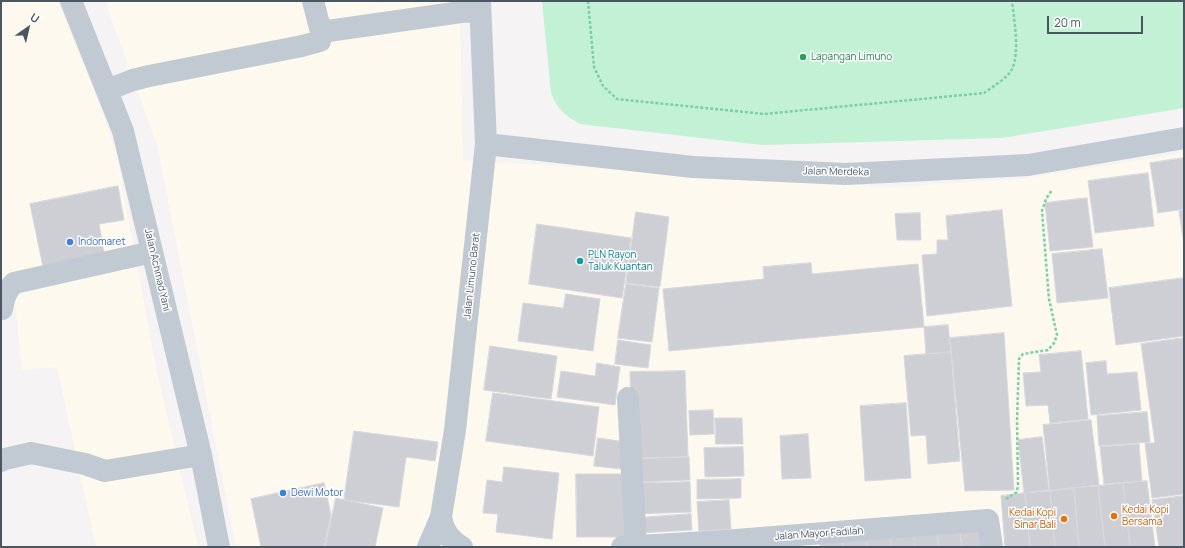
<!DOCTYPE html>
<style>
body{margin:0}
#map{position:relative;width:1185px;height:548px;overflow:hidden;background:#f5f3f3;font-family:Manrope,sans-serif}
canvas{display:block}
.frame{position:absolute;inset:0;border:2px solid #4a5661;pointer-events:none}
.north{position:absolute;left:8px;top:8px;width:40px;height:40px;-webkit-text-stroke:3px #fff;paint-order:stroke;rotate:34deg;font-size:11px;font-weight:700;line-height:16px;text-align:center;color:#4a5661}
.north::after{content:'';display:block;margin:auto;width:14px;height:18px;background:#4a5661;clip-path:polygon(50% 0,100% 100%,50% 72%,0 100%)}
.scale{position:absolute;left:1047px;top:16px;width:96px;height:18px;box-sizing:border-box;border:2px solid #4a5661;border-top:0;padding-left:5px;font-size:12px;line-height:14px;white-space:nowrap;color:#4a5661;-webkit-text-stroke:3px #fff;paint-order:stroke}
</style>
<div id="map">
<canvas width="1185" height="548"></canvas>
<div class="frame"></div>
<div class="north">U</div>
<div class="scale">20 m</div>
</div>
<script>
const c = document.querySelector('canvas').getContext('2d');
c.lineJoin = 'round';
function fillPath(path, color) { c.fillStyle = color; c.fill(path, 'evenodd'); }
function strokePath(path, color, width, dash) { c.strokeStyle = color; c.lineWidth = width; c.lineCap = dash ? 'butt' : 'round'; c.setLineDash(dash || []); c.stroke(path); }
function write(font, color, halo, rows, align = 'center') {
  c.font = font + ' Manrope,sans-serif'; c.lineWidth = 3; c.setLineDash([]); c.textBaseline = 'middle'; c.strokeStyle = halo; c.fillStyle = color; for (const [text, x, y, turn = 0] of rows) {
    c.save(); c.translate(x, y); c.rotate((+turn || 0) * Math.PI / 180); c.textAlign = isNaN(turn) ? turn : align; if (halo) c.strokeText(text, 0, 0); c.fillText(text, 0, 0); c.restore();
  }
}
fillPath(new Path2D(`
 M1,1h57l39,97 19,54 40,216 42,179h-102l-39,-180 -35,3 -7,-69h-14z
 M105,1h355l3,159 429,27 130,-8 162,-26v394h-948l-79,-402z`), '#fdf9ef');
fillPath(new Path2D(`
 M542,1h642v107l-182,30 -240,7 -182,-21c-17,-10 -21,-13 -29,-31z`), '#c3f1d5');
const building = new Path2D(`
 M1184,158v51l-26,4 -8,-50z
 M1148,173l6,53 -59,7 -7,-52z
 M118,186l6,34 -25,4 6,35 -61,13 -14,-68z
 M1087,198l6,49 -43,4 -5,-48z
 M1002,210l10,96 -85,10 -5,-61 15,-1v-14h11l-2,-24z
 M1184,210v35l-5,-34z
 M636,212l33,5 -9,70 -34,-4z
 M920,213l1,27h-24l-2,-26z
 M537,224l94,14 -9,60 -93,-14z
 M1102,249l6,49 -51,5 -5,-49z
 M811,263l1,11 106,-10 6,63 -255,24 -6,-62 101,-10 -1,-12z
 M1184,278v58l-68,9 -7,-57z
 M626,284l33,4 -7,54 -34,-4z
 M566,294l34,5 -7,52 -75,-10 5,-38 40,5z
 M948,325l3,27 -25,2 -2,-27z
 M1004,333l10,157 -49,1 -15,-153z
 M1184,338v156l-32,4 -7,-55h10l-14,-99z
 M618,340l33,5 -3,23 -33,-4z
 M490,346l67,10 -6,43 -67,-9z
 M1081,351l7,68 -38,4 -2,-18 -22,1 -3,-33 18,-1 -2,-17z
 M951,352l9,109 -32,3 -2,-29 -15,1 -7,-80z
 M1106,361l1,13 30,-2 4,38 -50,5 -5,-52z
 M597,363l23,4 -5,38 -58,-8 4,-26 34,5z
 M685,371l3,86 -56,1 -2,-86z
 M493,393l106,14 -6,49 -107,-15z
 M906,403l5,75 -46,3 -5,-75z
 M713,410l1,24 -24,1 -1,-24z
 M1147,412l3,30 -51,4 -2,-30z
 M715,418h27l1,26h-27z
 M1091,420l8,65 -49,6 -7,-66z
 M354,431l84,11 -3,19 -29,-4 -7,50 -55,-7z
 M808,434l3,44 -29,1 -2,-43z
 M1042,437l7,53 -25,3 -6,-53z
 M598,438l28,4 -4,27 -28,-3z
 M1139,444l3,37 -38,3 -4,-37z
 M743,447l1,29 -39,1 -1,-29z
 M689,457l1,23 -55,2v-23z
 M504,467l55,6 -7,66 -56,-7 2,-18 -15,-1 4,-33 15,2z
 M576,474h49v63h-48z
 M741,479v19l-44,1v-19z
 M1147,481l8,66h-25l-7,-64z
 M690,482l1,30 -55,2v-31z
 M324,483l7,32 -7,32h-63l-10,-48z
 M1123,483l7,64h-25l-7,-61z
 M1098,486l7,61h-26l-5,-59z
 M1074,488l5,59h-24l-5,-56z
 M1050,491l5,56h-25l-5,-54z
 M1025,493l5,54h-25l-4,-51z
 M1184,496v51h-25l-7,-47z
 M336,498l47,10 -8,39h-50z
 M729,500l2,29 -32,2 -2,-29z
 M691,514l1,16 -54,3 -1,-15z
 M983,524l3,23h-24l-3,-22z
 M959,525l3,22h-23l-3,-20z
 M936,527l3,20h-24l-2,-18z
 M913,529l2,18h-24l-2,-16z
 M889,531l2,16h-24l-1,-14z
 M866,533l1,14h-24l-1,-12z
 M842,535l1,12h-23l-1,-10z`);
fillPath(building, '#cdcfd5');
strokePath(building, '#d7d9de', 1);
strokePath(new Path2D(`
 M588,1l6,66 9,19 14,13 147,15 220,-21c8,-6 24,-15 28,-24 8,-16 2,-50 0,-68
 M1006,499l11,-7 1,-8 -1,-62 2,-63 4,-5 25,-4 6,-7 3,-8 -8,-36 -7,-88 4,-12 6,-9`), '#7ad0a6', 2.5, [3, 2]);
strokePath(new Path2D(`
 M71,1l52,130 78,324 18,92
 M313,1l8,31 140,-20 19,-1
 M107,90l26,-10 16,-4 153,-30 18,-5 1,-9
 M486,144l207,23 153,7 182,-9 156,-27
 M1,309h1c2,-11 4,-18 12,-26l138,-31
 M628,398l8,148
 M1,461l4,-2 26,-6 54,11 20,7 96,-16
 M441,517c2,13 9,24 21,30
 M428,547l13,-30 14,-87 31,-286 -6,-143
 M622,547l101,-6 265,-21 4,27`), '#c1cad2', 22);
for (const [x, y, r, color] of [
 [803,57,4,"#2e9e5b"],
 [70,242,4,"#3f7fe0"],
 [580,261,4,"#0f9aa8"],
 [283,493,4,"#3f7fe0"],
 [1114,516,4,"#e8710a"],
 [1064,519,4,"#e8710a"]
]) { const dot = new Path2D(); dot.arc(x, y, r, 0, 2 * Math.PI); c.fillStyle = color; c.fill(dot); strokePath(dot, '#fff', 1.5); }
write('10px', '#27864d', '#fff', [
 ["Lapangan Limuno",811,57]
], 'left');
write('10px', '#4a5661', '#fff', [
 ["Jalan Merdeka",836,172,1],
 ["Jalan Achmad Yani",157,270,77],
 ["Jalan Limuno Barat",472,276,-84],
 ["Jalan Mayor Fadilah",819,534,-4]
]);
write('10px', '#366cbe', '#fff', [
 ["Indomaret",78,242],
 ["Dewi Motor",291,493]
], 'left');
write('10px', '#0d838f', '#fff', [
 ["PLN Rayon",588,255],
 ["Taluk Kuantan",588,267]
], 'left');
write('10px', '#c56008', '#fff', [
 ["Kedai Kopi",1122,510],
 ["Bersama",1122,522],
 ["Kedai Kopi",1056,513,"right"],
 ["Sinar Bali",1056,525,"right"]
], 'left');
</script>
